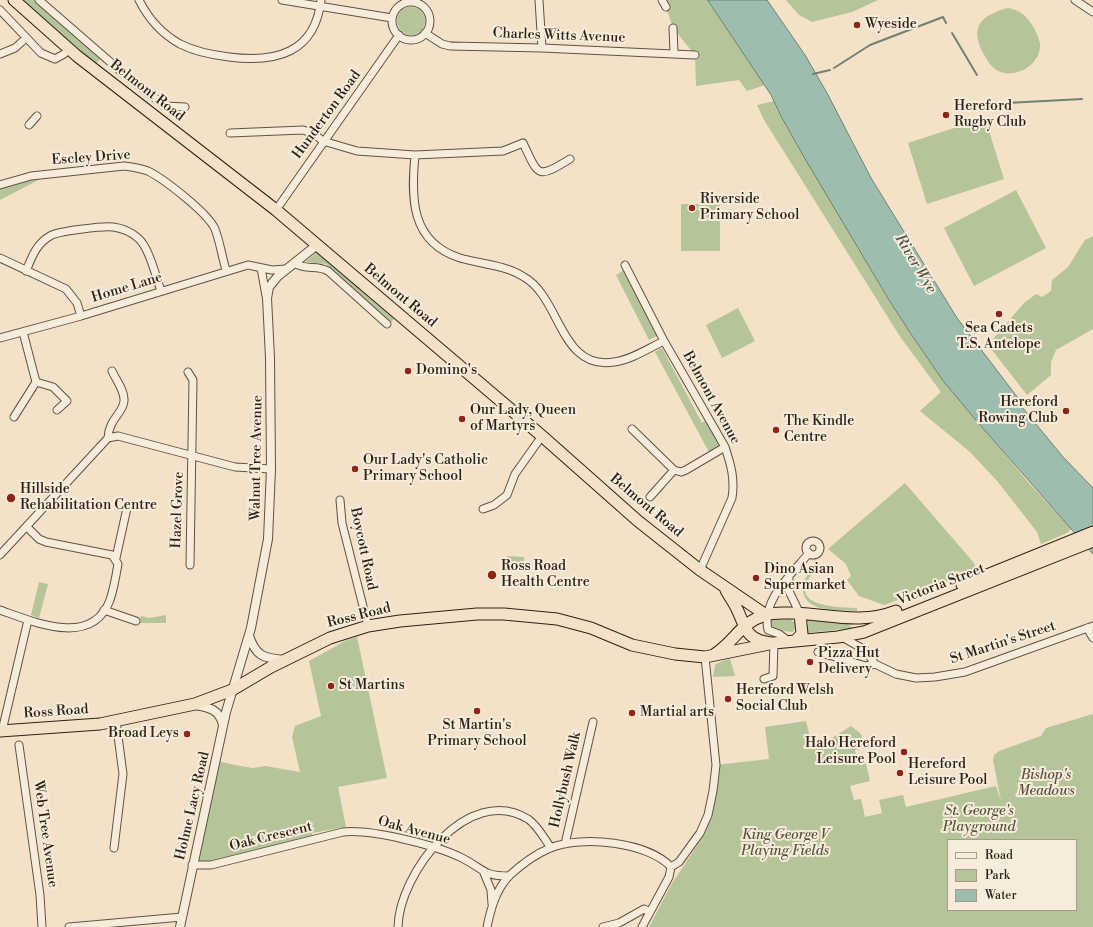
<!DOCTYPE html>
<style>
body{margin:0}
#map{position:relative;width:1093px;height:927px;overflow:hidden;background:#f3e1c8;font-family:"Libre Bodoni",serif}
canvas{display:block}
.legend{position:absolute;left:947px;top:839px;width:130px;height:72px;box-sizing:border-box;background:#f7ecdb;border:1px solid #a79b8d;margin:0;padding:5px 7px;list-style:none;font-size:12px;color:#2f2217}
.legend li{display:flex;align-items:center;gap:8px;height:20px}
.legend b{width:20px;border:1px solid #a79b8d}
</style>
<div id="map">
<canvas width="1093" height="927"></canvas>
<ul class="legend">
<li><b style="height:5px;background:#f7ecdb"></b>Road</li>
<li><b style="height:11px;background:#b6c499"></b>Park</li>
<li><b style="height:11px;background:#9dbeaf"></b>Water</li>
</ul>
</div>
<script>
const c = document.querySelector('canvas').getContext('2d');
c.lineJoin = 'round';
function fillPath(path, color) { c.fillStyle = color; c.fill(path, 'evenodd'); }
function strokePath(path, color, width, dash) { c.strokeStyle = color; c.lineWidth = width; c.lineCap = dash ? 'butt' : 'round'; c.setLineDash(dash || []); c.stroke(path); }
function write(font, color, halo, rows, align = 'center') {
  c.font = font + ' "Libre Bodoni",serif'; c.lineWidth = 4; c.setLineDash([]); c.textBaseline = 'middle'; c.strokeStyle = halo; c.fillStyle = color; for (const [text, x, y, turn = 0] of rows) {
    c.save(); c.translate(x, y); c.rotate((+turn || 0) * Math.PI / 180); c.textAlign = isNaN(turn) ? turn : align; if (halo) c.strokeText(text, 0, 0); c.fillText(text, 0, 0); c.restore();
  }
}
fillPath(new Path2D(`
 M14,0h25l64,56 -11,12z
 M662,0h46l57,85 -18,6 -8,-11 -43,6 -1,-31 -22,-27 -7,-21z
 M786,0h92l-26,12 -40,10 -13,-7z
 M397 21a14 14 0 1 1 28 0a14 14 0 1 1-28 0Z
 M1008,8c11,2 18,7 24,17 3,5 7,12 8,19 1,21 -24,35 -42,27 -7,-3 -11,-12 -15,-18 -14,-27 -1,-38 25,-45z
 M774,101l8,17 107,182 56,82 83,100 43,47 -4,4 -26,11 -4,-12 -39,-50 -28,-30 -50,-41 21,-19 -40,-54 -137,-218 -7,-15z
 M985,118l19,61 -77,25 -19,-61z
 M48,175l-48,25v-15z
 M1016,190l30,58 -72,38 -30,-58z
 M681,204h39v47h-39z
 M1093,236v93l-37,21 -5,12v13l-24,20 -39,-50 36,-42 12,-9 6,3 9,-6 1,-11 16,-13 17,-27z
 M317,252l77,67 -3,3 -65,-58 -21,-2z
 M624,270l33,66 -8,4 -33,-65z
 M738,308l17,33 -33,17 -16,-33z
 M662,348l40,75 4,-3 14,26 -11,6 -54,-100z
 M905,483l69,80 2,8 -92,34 -25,-9 -12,-16 4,-4 -5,-12 -18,-15z
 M507,556l17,1 -1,10 -17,-1z
 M814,567l2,2c-33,37 17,38 41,39v3c-17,-1 -50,2 -54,-19 -1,-11 4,-17 11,-25z
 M39,582l9,2 -9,34 -8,-3z
 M166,615v8h-27l2,-7 8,2z
 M790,619l5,4 1,3 -3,6 -19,-2 -4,-3v-7z
 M808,620l39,4 7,4 -47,5z
 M357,637l30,141 -49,9 8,40 -34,6 1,7 -121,25 25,-104 23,5 13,2 12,-2 35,6 -8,-35 3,-11 26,-10 -12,-55 36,-20z
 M730,659l5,17 -22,1 2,-12 7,-4z
 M1093,714v213h-444l22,-42 33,-50 -4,-2 8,-18 8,-50 53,-6 -4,-32 41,-6 7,29 38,-24 10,8 4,14 -10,2 3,11 7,-2 5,22 -20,5 4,14 7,-1 4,18 17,-4 -3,-13 24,-5 3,12 90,-21 5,15 -8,-41 1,-5 5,-4 42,-15 5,-8zM948,840h128v70h-128z`), '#b6c499');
const water = new Path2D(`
 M708,0h59l38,55 22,38 44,85 86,140 64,84 1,5 41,50 30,31v66l-112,-128 -37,-44 -33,-48 -22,-34 -85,-143 -22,-39 -11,-23z`);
fillPath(water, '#9dbeaf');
strokePath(water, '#718072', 1);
strokePath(new Path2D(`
 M952,33l25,42
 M834,68l36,-23 73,-28 3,6
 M813,74l17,-4
 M988,104l94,-5`), '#718072', 2);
const minor = new Path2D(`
 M39,0l85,74 41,32 20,1
 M139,0c9,18 23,34 41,44 16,8 32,11 49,13 47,6 86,-4 92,-57
 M282,0l110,18
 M539,0l3,48
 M662,0l4,7
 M1075,0l18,12
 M392 21a19 19 0 1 1 38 0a19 19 0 1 1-38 0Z
 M0,10l41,43 14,6 9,-5 5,-5
 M673,28l1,25
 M425,33l17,11 8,2 92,2 153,7
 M0,54l15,-6 11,-10
 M29,125l8,-9
 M230,133l73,-3 11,4 9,7 34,10 58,4 88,-4 20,-8c16,34 14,36 47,16
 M415,155c-4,42 -5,87 45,103 21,6 45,7 64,19 37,21 36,94 90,85 17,-2 35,-14 50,-21
 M0,185l31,-9 93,-10c8,1 16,2 24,5 16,8 60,42 67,58 5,13 7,28 11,41
 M276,210l123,-175
 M0,258l66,31 11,14 4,13
 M294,263c13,8 22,1 34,8l59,53
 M625,265l39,76 61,106c6,18 10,32 7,51l-32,72
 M261,268l5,28
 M26,271c6,-14 10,-27 24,-35 7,-5 54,-10 63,-9 9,1 18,5 25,11 11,9 18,39 23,53
 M0,338l81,-22 167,-51 24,5 14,-1
 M188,372l5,8 -3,185
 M36,382l17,5 14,14 -10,9
 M14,417l22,-35 -13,-50
 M632,429l42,41 7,2 5,-2 39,-23
 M108,438l10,-2 117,31 36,2
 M108,438c1,-20 15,-24 16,-37 1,-10 -8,-21 -12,-30
 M650,497l24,-27
 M340,500l2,23 26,103
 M483,509l11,-4 13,-10 8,-21 27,-38
 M806 548a7 7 0 1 1 14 0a7 7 0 1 1-14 0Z
 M0,555l108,-117
 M116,558l11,-50
 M789,578l-1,11 12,25
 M0,610c34,12 92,38 110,-10 4,-12 6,-24 8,-36l-6,-9 -66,-13 -7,-3 -12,-12
 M104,610l32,11
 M1087,628l6,10
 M842,637l23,13 10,14 21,10 20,4 19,-1 30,-5 128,-46
 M790,642l-11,-8 -11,-4c-7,-30 24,-56 41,-77
 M818,652l48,14 9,-2
 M764,679l9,-3 1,-33
 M2,731l26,-111
 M19,745l21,150 2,32
 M565,844l28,-122
 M114,848l9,-74 -7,-53
 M192,865h19l132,-33c28,-3 93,13 119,26 22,11 20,18 47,18
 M484,873l7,17 1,14
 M69,927l113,-10
 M398,927c1,-53 70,-145 130,-108 10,7 16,19 23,29
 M487,927c4,-19 9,-38 23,-52 12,-11 26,-21 40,-27 32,-13 98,-6 121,19
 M603,927l16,-4 25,-14 6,3
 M642,927l27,-50 2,-10 8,-5 21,-29 8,-18 5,-24 3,-26 -11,-108`);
const tertiary = new Path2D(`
 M249,636c7,20 14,22 35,24
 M195,705c14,2 25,5 28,20
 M180,927l46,-215 25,-84 17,-89 3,-70 -1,-111 -3,-60 2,-11 9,-11 39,-31`);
const trunk = new Path2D(`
 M14,0l63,56 199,154 266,226 96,85 62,49 66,45
 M962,585l131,-53
 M726,590c3,6 7,11 10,17 10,20 9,33 35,36
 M795,641l7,-7 -2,-20
 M715,654c20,-13 25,-31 50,-39 8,-3 19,-2 27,-2 36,1 69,12 104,-2
 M0,731l100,-7 95,-20 37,-14 39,-23 59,-29 38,-12 32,-5 77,-7h27l53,5 34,9 41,17 43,9 30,3 69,-14 64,-6 26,-5 229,-91`);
strokePath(minor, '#605243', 9);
strokePath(tertiary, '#605243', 10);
strokePath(trunk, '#2f2217', 13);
strokePath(minor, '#f7ecdb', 7);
strokePath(tertiary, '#f7ecdb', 8);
strokePath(trunk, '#f3e1c8', 11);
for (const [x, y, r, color] of [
 [857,25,4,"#8f2418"],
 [946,115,4,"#8f2418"],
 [692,208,4,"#8f2418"],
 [999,314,4,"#8f2418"],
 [408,371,4,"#8f2418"],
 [1066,411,4,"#8f2418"],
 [462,419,4,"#8f2418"],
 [776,430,4,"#8f2418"],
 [355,469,4,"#8f2418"],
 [11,498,5,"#8f2418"],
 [492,575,5,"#8f2418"],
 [756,578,4,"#8f2418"],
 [810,662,4,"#8f2418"],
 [331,686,4,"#8f2418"],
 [728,699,4,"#8f2418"],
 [477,711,4,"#8f2418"],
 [632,713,4,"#8f2418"],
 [187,734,4,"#8f2418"],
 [904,752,4,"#8f2418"],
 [900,773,4,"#8f2418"]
]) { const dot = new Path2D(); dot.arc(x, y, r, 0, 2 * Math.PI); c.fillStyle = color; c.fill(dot); strokePath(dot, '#f7ecdb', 1.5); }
write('14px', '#2f2217', '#f7ecdb', [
 ["Wyeside",865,25],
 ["Hereford",954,107],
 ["Rugby Club",954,123],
 ["Riverside",700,200],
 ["Primary School",700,216],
 ["Sea Cadets",999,329,"center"],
 ["T.S. Antelope",999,345,"center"],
 ["Domino's",416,371],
 ["Hereford",1058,403,"right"],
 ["Rowing Club",1058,419,"right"],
 ["Our Lady, Queen",470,411],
 ["of Martyrs",470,427],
 ["The Kindle",784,422],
 ["Centre",784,438],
 ["Our Lady's Catholic",363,461],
 ["Primary School",363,477],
 ["Hillside",20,490],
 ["Rehabilitation Centre",20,506],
 ["Ross Road",501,567],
 ["Health Centre",501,583],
 ["Dino Asian",764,570],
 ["Supermarket",764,586],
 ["Pizza Hut",818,654],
 ["Delivery",818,670],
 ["St Martins",339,686],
 ["Hereford Welsh",736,691],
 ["Social Club",736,707],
 ["Martial arts",640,713],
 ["St Martin's",477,726,"center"],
 ["Primary School",477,742,"center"],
 ["Broad Leys",179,734,"right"],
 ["Halo Hereford",896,744,"right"],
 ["Leisure Pool",896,760,"right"],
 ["Hereford",908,765],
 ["Leisure Pool",908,781]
], 'left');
write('14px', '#2f2217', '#f7ecdb', [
 ["Charles Witts Avenue",559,36,2],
 ["Belmont Road",147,91,38],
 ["Hunderton Road",327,115,-54],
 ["Escley Drive",91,158,-4],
 ["Home Lane",127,288,-17],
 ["Belmont Road",400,296,40],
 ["Belmont Avenue",711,398,61],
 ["Walnut Tree Avenue",257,458,-89],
 ["Belmont Road",646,506,40],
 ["Hazel Grove",178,510,-88],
 ["Boycott Road",363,549,78],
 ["Victoria Street",941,585,-21],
 ["Ross Road",359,616,-14],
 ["St Martin's Street",1003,643,-18],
 ["Ross Road",56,712,-4],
 ["Hollybush Walk",566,780,-77],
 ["Holme Lacy Road",193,806,-77],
 ["Oak Avenue",414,831,15],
 ["Web Tree Avenue",45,834,82],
 ["Oak Crescent",271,837,-14]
]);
write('italic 14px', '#58533e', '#f7ecdb', [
 ["Bishop's",1046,776],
 ["Meadows",1046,792],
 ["St. George's",979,812],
 ["Playground",979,828],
 ["King George V",785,836],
 ["Playing Fields",785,852]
]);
write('italic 15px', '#505145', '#f7ecdb', [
 ["River Wye",915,264,59]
]);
</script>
